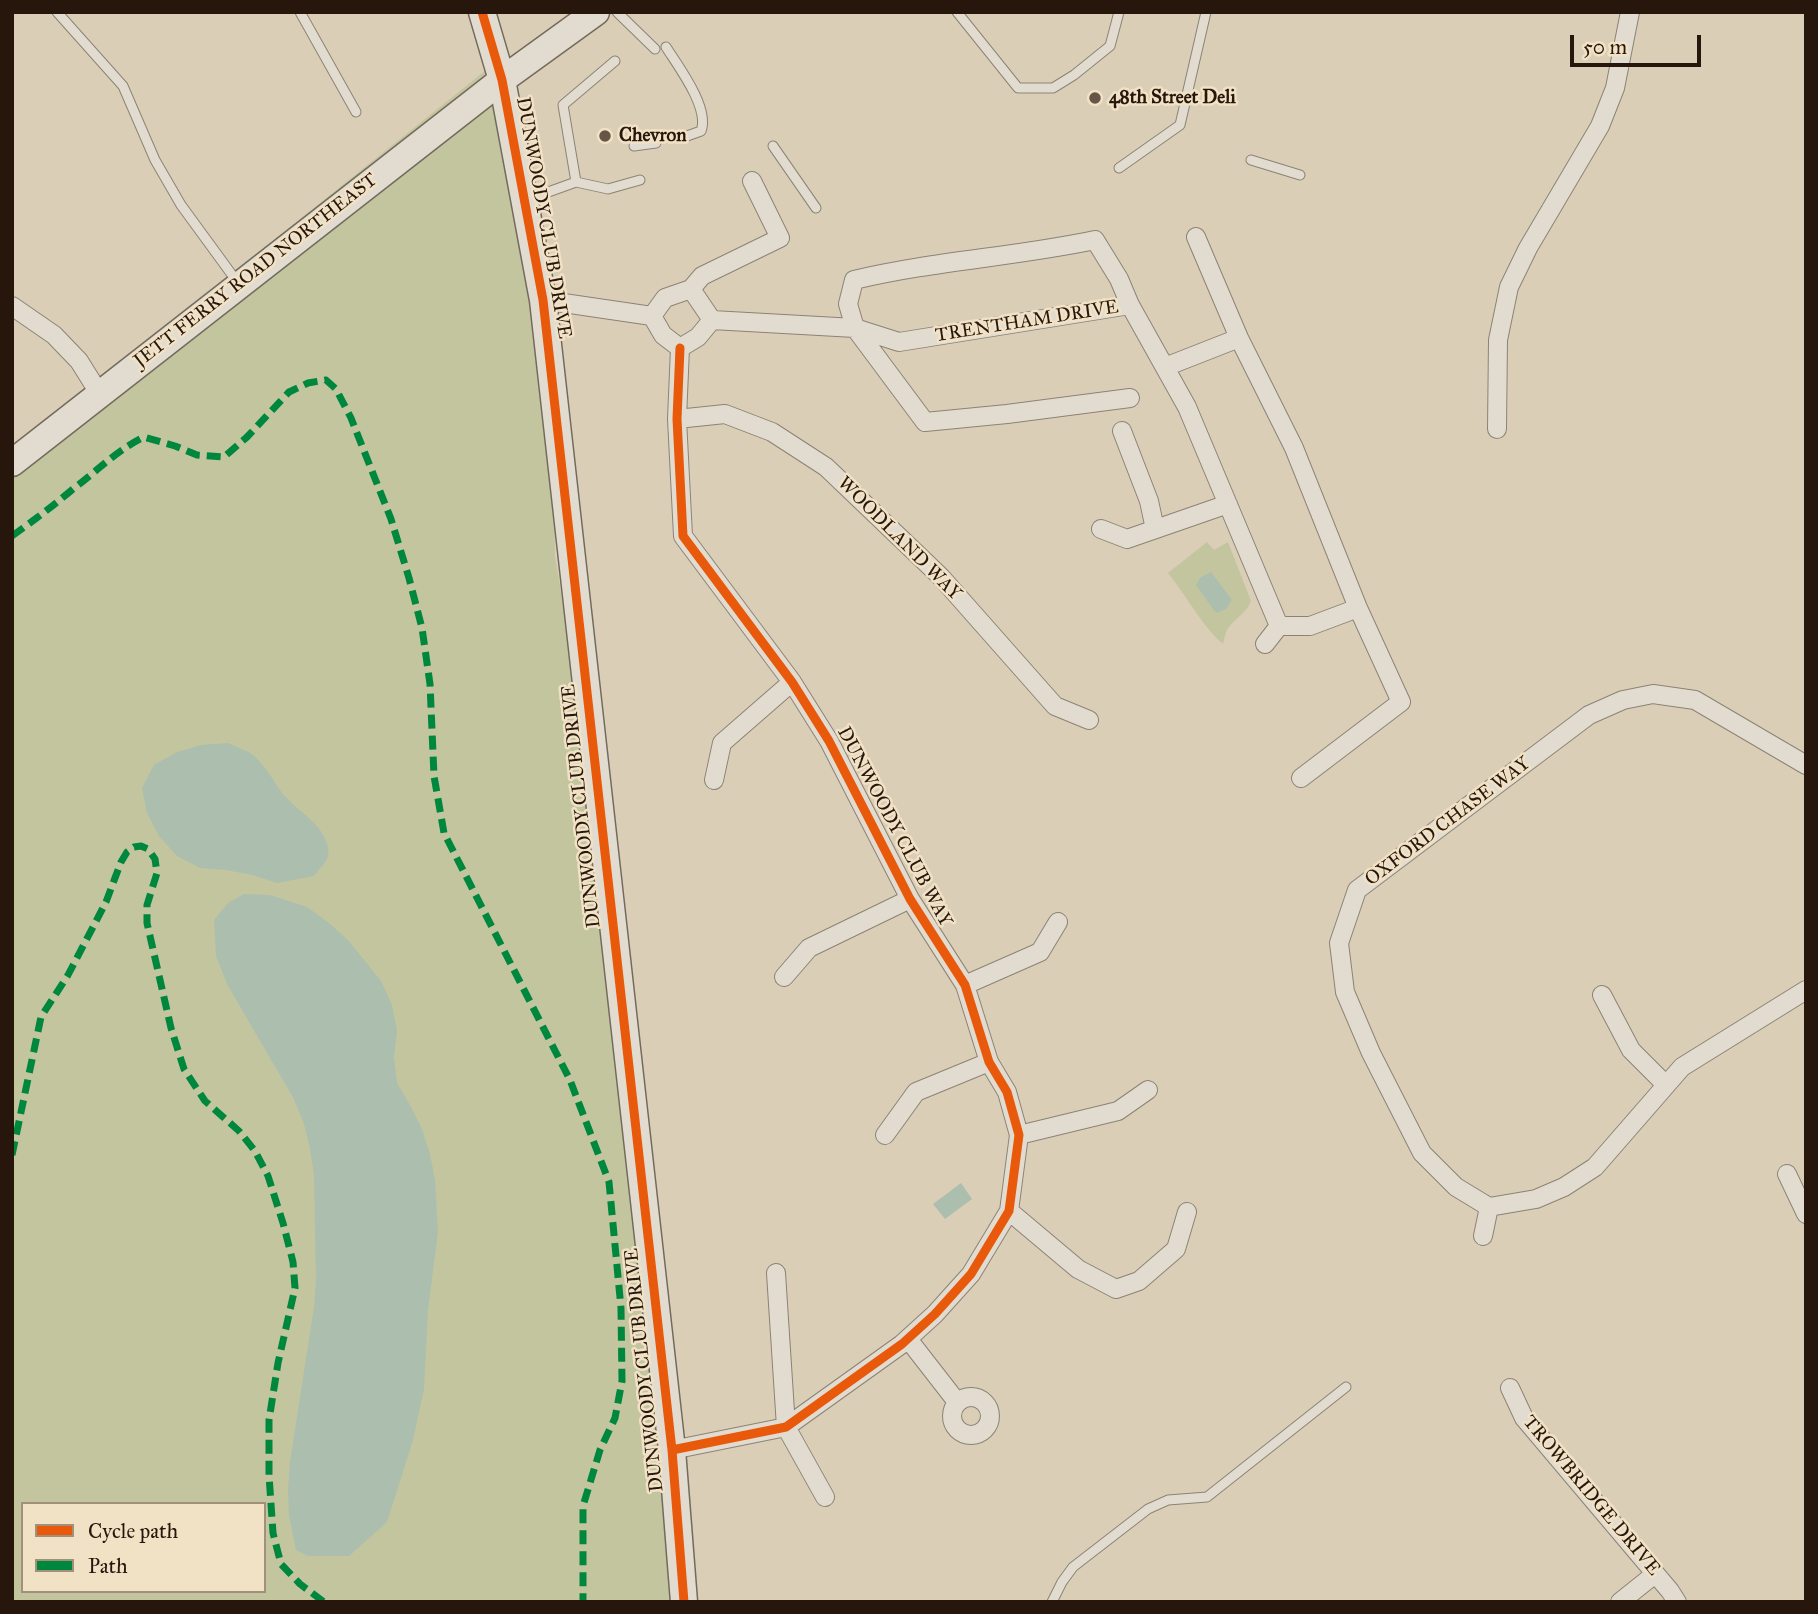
<!DOCTYPE html>
<style>
body{margin:0}
#map{position:relative;width:1818px;height:1614px;overflow:hidden;background:#dbceb6;font-family:"IM FELL Great Primer",serif}
canvas{display:block}
.frame{position:absolute;inset:0;border:14px solid #27160c;pointer-events:none}
.legend{position:absolute;left:21px;top:1502px;width:245px;height:91px;box-sizing:border-box;background:#f1e2c6;border:2px solid #a0907c;margin:0;padding:9px 12px;list-style:none;font-size:21px;color:#27160c}
.legend li{display:flex;align-items:center;gap:14px;height:35px}
.legend b{width:35px;border:2px solid #a0907c}
.scale{position:absolute;left:1570px;top:35px;width:131px;height:32px;box-sizing:border-box;border:4px solid #27160c;border-top:0;padding-left:9px;font-size:21px;line-height:24px;white-space:nowrap;color:#27160c;-webkit-text-stroke:5px #f1e2c6;paint-order:stroke}
</style>
<div id="map">
<canvas width="1818" height="1614"></canvas>
<div class="frame"></div>
<ul class="legend">
<li><b style="height:9px;background:#e8590c"></b>Cycle path</li>
<li><b style="height:9px;background:#00873e"></b>Path</li>
</ul>
<div class="scale">50 m</div>
</div>
<script>
const c = document.querySelector('canvas').getContext('2d');
c.lineJoin = 'round';
function fillPath(path, color) { c.fillStyle = color; c.fill(path, 'evenodd'); }
function strokePath(path, color, width, dash) { c.strokeStyle = color; c.lineWidth = width; c.lineCap = dash ? 'butt' : 'round'; c.setLineDash(dash || []); c.stroke(path); }
function write(font, color, halo, rows, align = 'center') {
  c.font = font + ' "IM FELL Great Primer",serif'; c.lineWidth = 5; c.setLineDash([]); c.textBaseline = 'middle'; c.strokeStyle = halo; c.fillStyle = color; for (const [text, x, y, turn = 0] of rows) {
    c.save(); c.translate(x, y); c.rotate((+turn || 0) * Math.PI / 180); c.textAlign = isNaN(turn) ? turn : align; if (halo) c.strokeText(text, 0, 0); c.fillText(text, 0, 0); c.restore();
  }
}
fillPath(new Path2D(`
 M491,66l60,244 4,246 52,317 67,729h-662v-1152zM23,1504h241v87h-241z
 M1207,542l7,8 14,-8 23,59c-4,11 -15,17 -22,26 -4,5 -4,11 -6,17 -21,-18 -37,-49 -55,-71z`), '#c3c59f');
fillPath(new Path2D(`
 M1211,572l21,28 -6,9 -10,4 -20,-28 5,-8z
 M228,743c8,4 18,7 25,12 13,11 20,26 30,39 15,18 40,29 45,54 3,11 -8,20 -14,28l-37,7 -25,-8 -26,-5 -26,-2 -23,-12 -18,-20 -12,-23 -5,-25 12,-23 23,-13 24,-7z
 M244,894l26,1 37,12 22,16 19,17 33,41 11,24 5,26 -3,26 3,26 13,22 12,24 8,25 5,26 3,52 -10,78 -4,79 -11,51 -26,82 -38,34h-41l-12,-6 -7,-35 -1,-26 2,-27 24,-155 2,-27 -2,-105 -4,-26 -6,-25 -10,-25 -66,-113 -12,-30 -2,-36 14,-17z
 M961,1183l11,16 -27,20 -12,-15z`), '#acbeae');
const lane = new Path2D(`
 M57,12l66,74 32,74 26,45 57,78
 M300,12l56,100
 M617,12l38,37
 M957,12l61,76h35l21,-13 36,-29 9,-34
 M666,47c12,19 44,61 35,84l-14,5
 M634,146l22,-3
 M773,146l43,62
 M1251,160l49,15
 M1119,168l61,-43 26,-113
 M576,182l-13,-77 52,-44
 M526,200l50,-18 32,7 32,-9
 M1052,1602l10,-20 11,-15 75,-58 20,-9 39,-3 139,-110`);
const street = new Path2D(`
 M1196,237l43,101 55,110 64,160
 M543,300l109,16
 M12,306l42,29 25,26 20,32
 M712,320l143,8 44,14 231,-37
 M680,348l-17,-13 -11,-19 13,-18 26,-9 11,-13 78,-38 -28,-57
 M680,348l18,-11 14,-17 -21,-31
 M1165,367l74,-29
 M1130,398l-123,16 -82,8 -70,-94 -7,-24 6,-24c79,-19 161,-23 241,-40l24,39 11,26 57,102 92,219
 M677,419l48,-5 47,18 54,35 115,110 114,129 34,14
 M1497,429l1,-89 11,-53 19,-39 72,-122 15,-38 15,-76
 M1122,431l27,70 6,28
 M1101,529l26,10 101,-35
 M1265,644l14,-18h31l48,-18 43,94 -100,76
 M1806,765l-111,-65 -42,-6 -30,6 -34,15 -232,175 -18,53 6,49 26,61 51,100 34,34 33,20 47,-8 28,-12 31,-20 87,-100 124,-77
 M714,780l8,-37 70,-61
 M784,977l25,-29 101,-49
 M965,985l75,-33 18,-30
 M1602,995l29,55 34,34
 M885,1135l31,-43 73,-30
 M1019,1135l99,-24 30,-21
 M1787,1174l19,40
 M1009,1211l69,58 38,20 23,-8 37,-32 11,-37
 M1483,1236l6,-29
 M776,1273l10,154 39,70
 M908,1339l49,63
 M1510,1388l14,30 146,173 7,11
 M952 1416a19 19 0 1 1 38 0a19 19 0 1 1-38 0Z
 M672,1450l114,-23 116,-83 33,-30 36,-40 38,-63 10,-76 -12,-43 -18,-30 -24,-77 -55,-86 -81,-158 -37,-59 -109,-146 -6,-117 3,-71
 M1620,1602l35,-28`);
const secondary = new Path2D(`
 M482,12l20,68 41,220 129,1150 12,152
 M12,463l490,-383 94,-68`);
strokePath(lane, '#8c8375', 11);
strokePath(street, '#8c8375', 20);
strokePath(secondary, '#736a5d', 29);
strokePath(lane, '#e2dcd0', 9);
strokePath(street, '#e2dcd0', 18);
strokePath(secondary, '#e2dcd0', 26);
strokePath(new Path2D(`
 M12,536c21,-15 41,-30 61,-47 24,-18 44,-39 71,-52l31,9 22,9 27,2 23,-20 42,-45 19,-9 18,-3 10,9 15,29 40,101 18,59 13,50 8,56 4,92 10,57 126,247 39,102 12,126 1,73 -7,37 -15,32 -17,56v96
 M12,1155l29,-138 27,-42 38,-73 15,-40 6,-10 7,-5 7,-1 7,3 7,10 2,14 -10,32v18l24,105 13,41 21,32 34,30 16,20 13,25 15,47 10,39 2,26 -17,75 -9,57v55l4,58 8,31 19,20 24,18`), '#00873e', 7, [14, 7]);
strokePath(new Path2D(`
 M482,12l20,68 41,220 129,1150 12,152
 M672,1450l114,-23 116,-83 33,-30 36,-40 38,-63 10,-76 -12,-43 -18,-30 -24,-77 -55,-86 -81,-158 -37,-59 -109,-146 -6,-117 3,-71`), '#e8590c', 9);
for (const [x, y, r, color] of [
 [1095,98,7,"#665648"],
 [605,136,7,"#665648"]
]) { const dot = new Path2D(); dot.arc(x, y, r, 0, 2 * Math.PI); c.fillStyle = color; c.fill(dot); strokePath(dot, '#f1e2c6', 2.5); }
write('bold 19px', '#27160c', '#f1e2c6', [
 ["48th Street Deli",1109,98],
 ["Chevron",619,136]
], 'left');
write('19px', '#27160c', '#f1e2c6', [
 ["DUNWOODY CLUB DRIVE",543,218,80],
 ["JETT FERRY ROAD NORTHEAST",256,271,-38],
 ["TRENTHAM DRIVE",1027,322,-9],
 ["WOODLAND WAY",899,539,45],
 ["DUNWOODY CLUB DRIVE",582,806,-96],
 ["OXFORD CHASE WAY",1448,822,-37],
 ["DUNWOODY CLUB WAY",894,827,62],
 ["DUNWOODY CLUB DRIVE",645,1370,-96],
 ["TROWBRIDGE DRIVE",1591,1496,50]
]);
</script>
